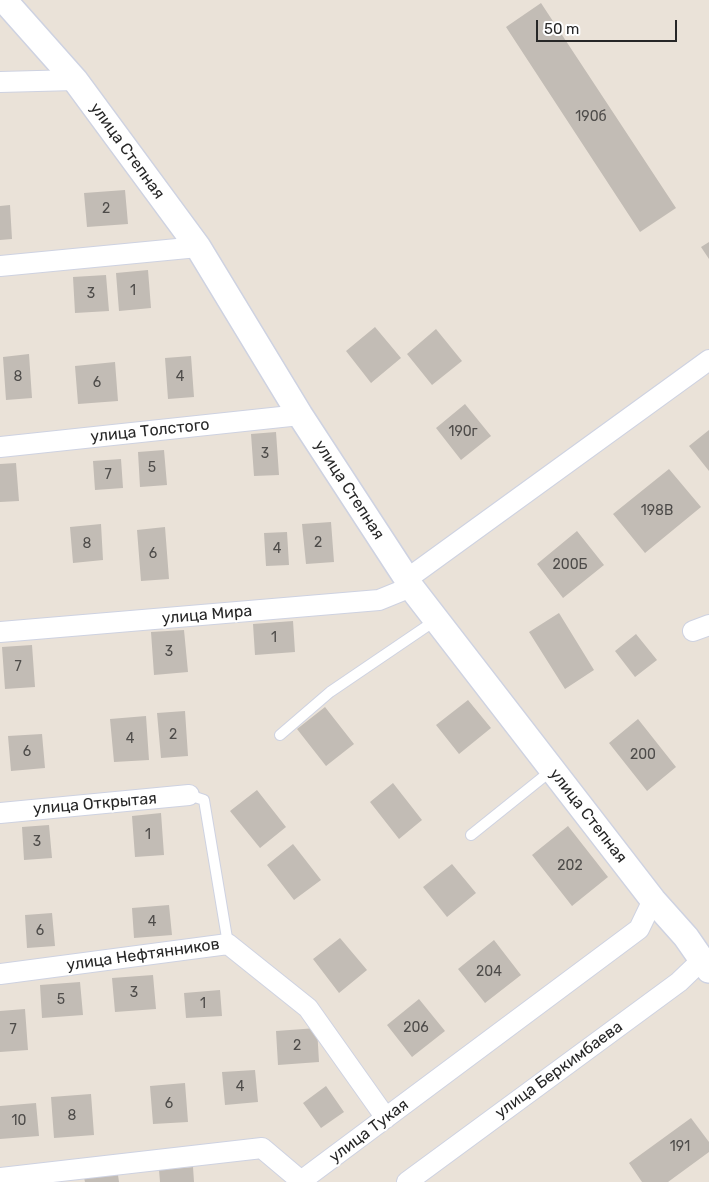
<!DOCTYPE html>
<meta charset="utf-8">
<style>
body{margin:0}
#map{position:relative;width:709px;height:1182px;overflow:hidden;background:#eae2d8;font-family:Rubik,sans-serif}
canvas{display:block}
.scale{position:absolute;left:536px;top:20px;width:141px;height:22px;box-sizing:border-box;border:2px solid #272727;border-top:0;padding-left:6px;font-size:15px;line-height:18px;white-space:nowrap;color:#272727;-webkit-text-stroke:4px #fff;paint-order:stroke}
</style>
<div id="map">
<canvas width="709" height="1182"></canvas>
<div class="scale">50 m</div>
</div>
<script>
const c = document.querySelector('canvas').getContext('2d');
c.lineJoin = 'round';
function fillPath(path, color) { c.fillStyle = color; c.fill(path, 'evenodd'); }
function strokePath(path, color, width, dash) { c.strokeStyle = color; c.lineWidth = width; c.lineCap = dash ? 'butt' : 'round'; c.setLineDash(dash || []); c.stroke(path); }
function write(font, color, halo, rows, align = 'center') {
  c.font = font + ' Rubik,sans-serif'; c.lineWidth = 4.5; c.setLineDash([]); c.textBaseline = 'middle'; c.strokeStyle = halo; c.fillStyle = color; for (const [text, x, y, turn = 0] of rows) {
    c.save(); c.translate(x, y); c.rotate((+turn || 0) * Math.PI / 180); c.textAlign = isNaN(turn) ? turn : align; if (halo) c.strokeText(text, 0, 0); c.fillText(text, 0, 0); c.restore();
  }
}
fillPath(new Path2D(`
 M541,3l135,205 -36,24 -134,-205z
 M125,190l3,34 -41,3 -3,-34z
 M10,205l2,34 -12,1v-34z
 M709,242v17l-8,-12z
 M148,270l3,38 -32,3 -3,-38z
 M106,275l3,36 -34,2 -2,-36z
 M375,327l26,31 -30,25 -25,-32z
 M436,329l26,32 -30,24 -25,-31z
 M29,354l3,44 -26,2 -3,-43z
 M191,356l3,41 -26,2 -3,-41z
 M115,362l3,39 -40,3 -3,-38z
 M465,404l26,32 -30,24 -25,-32z
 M709,430v41l-20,-25z
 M276,432l3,43 -25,1 -3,-42z
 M164,450l3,35 -27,2 -2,-35z
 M121,459l2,29 -28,2 -2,-29z
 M16,463l3,38 -19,1v-38z
 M669,469l32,38 -56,46 -32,-39z
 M331,522l3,40 -28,2 -4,-40z
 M101,524l2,36 -30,3 -3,-36z
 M165,527l4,52 -28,2 -4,-51z
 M577,531l27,34 -41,33 -26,-34z
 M287,532l2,33 -23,1 -2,-33z
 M559,613l35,57 -29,19 -36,-57z
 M293,621l2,31 -40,3 -2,-31z
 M184,630l4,42 -34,3 -3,-43z
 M636,634l21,26 -22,17 -20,-26z
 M32,645l3,42 -30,2 -3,-42z
 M468,700l23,28 -32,26 -23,-29z
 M325,707l29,37 -28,22 -29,-37z
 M185,711l3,45 -27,2 -4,-45z
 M146,716l3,44 -35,2 -4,-43z
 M638,719l38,48 -29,24 -38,-48z
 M42,734l3,34 -34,3 -3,-35z
 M393,783l29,37 -23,19 -29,-37z
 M257,790l29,37 -26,21 -30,-37z
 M161,813l3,42 -29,2 -3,-41z
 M49,825l3,33 -28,2 -2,-33z
 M568,826l40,51 -36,29 -40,-51z
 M293,844l28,36 -27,20 -27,-35z
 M452,864l24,29 -29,24 -24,-30z
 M169,905l3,30 -38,3 -2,-30z
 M52,913l3,33 -28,2 -2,-33z
 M340,938l27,32 -28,23 -26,-34z
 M494,940l27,35 -36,28 -27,-34z
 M153,975l3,34 -41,3 -3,-34z
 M80,982l3,33 -41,3 -2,-33z
 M220,990l2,26 -36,2 -2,-25z
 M419,999l26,32 -33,26 -25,-32z
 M25,1009l3,41 -28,2v-41z
 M317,1028l2,34 -41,3 -2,-34z
 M255,1070l3,32 -33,3 -3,-33z
 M185,1083l3,39 -35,2 -3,-38z
 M326,1086l18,26 -23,16 -18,-25z
 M91,1094l3,41 -40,3 -3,-41z
 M36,1103l3,33 -39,3v-33z
 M691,1118l18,24v10l-41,30h-26l-13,-19z
 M193,1167l1,15h-34l-1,-12z
 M118,1175l1,7h-34l-1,-4z`), '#c2bcb5');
const service = new Path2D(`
 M280,735l50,-43 106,-72
 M189,795l15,5 24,144
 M471,835l81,-65`);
const minor = new Path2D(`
 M0,82l75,-2
 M0,266l198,-19
 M0,447l300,-32
 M407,579l302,-219
 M693,631l16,-6
 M0,632l379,-32 32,-13
 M0,813l189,-18
 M0,974l228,-30 80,64 78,110
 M0,1178l262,-30 39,33 338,-252 14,-29
 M407,1182l272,-200 24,-23`);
const tertiary = new Path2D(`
 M4,0l71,80 123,167 102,168 107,164 4,8 242,313 33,37 23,33`);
strokePath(service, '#ced2e1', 12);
strokePath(minor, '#ced2e1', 22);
strokePath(tertiary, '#ced2e1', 28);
strokePath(service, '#fff', 10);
strokePath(minor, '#fff', 20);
strokePath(tertiary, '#fff', 25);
write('14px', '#4e4c4a', null, [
 ["190б",591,117],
 ["2",106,209],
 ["1",133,291],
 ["3",91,294],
 ["8",18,377],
 ["4",180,377],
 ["6",97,383],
 ["190г",463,432],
 ["3",265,454],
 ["5",152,468],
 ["7",108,475],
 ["198В",657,511],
 ["2",318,543],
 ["8",87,544],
 ["4",277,549],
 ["6",153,554],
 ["200Б",570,565],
 ["1",274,638],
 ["3",169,652],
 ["7",18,667],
 ["2",173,735],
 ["4",130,739],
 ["6",27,752],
 ["200",643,755],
 ["1",148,835],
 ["3",37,842],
 ["202",570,866],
 ["4",152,922],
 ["6",40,931],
 ["204",489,972],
 ["3",134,993],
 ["5",61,1000],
 ["1",203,1004],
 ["206",416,1028],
 ["7",13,1030],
 ["2",297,1046],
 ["4",240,1087],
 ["6",169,1104],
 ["8",72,1116],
 ["10",19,1121],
 ["191",680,1147]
]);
write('16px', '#272727', '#fff', [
 ["улица Степная",127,151,54],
 ["улица Толстого",150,431,-6],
 ["улица Степная",349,490,57],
 ["улица Мира",207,615,-5],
 ["улица Открытая",95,804,-5],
 ["улица Степная",588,816,52],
 ["улица Нефтянников",143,955,-8],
 ["улица Беркимбаева",559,1070,-36],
 ["улица Тукая",369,1131,-37]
]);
</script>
